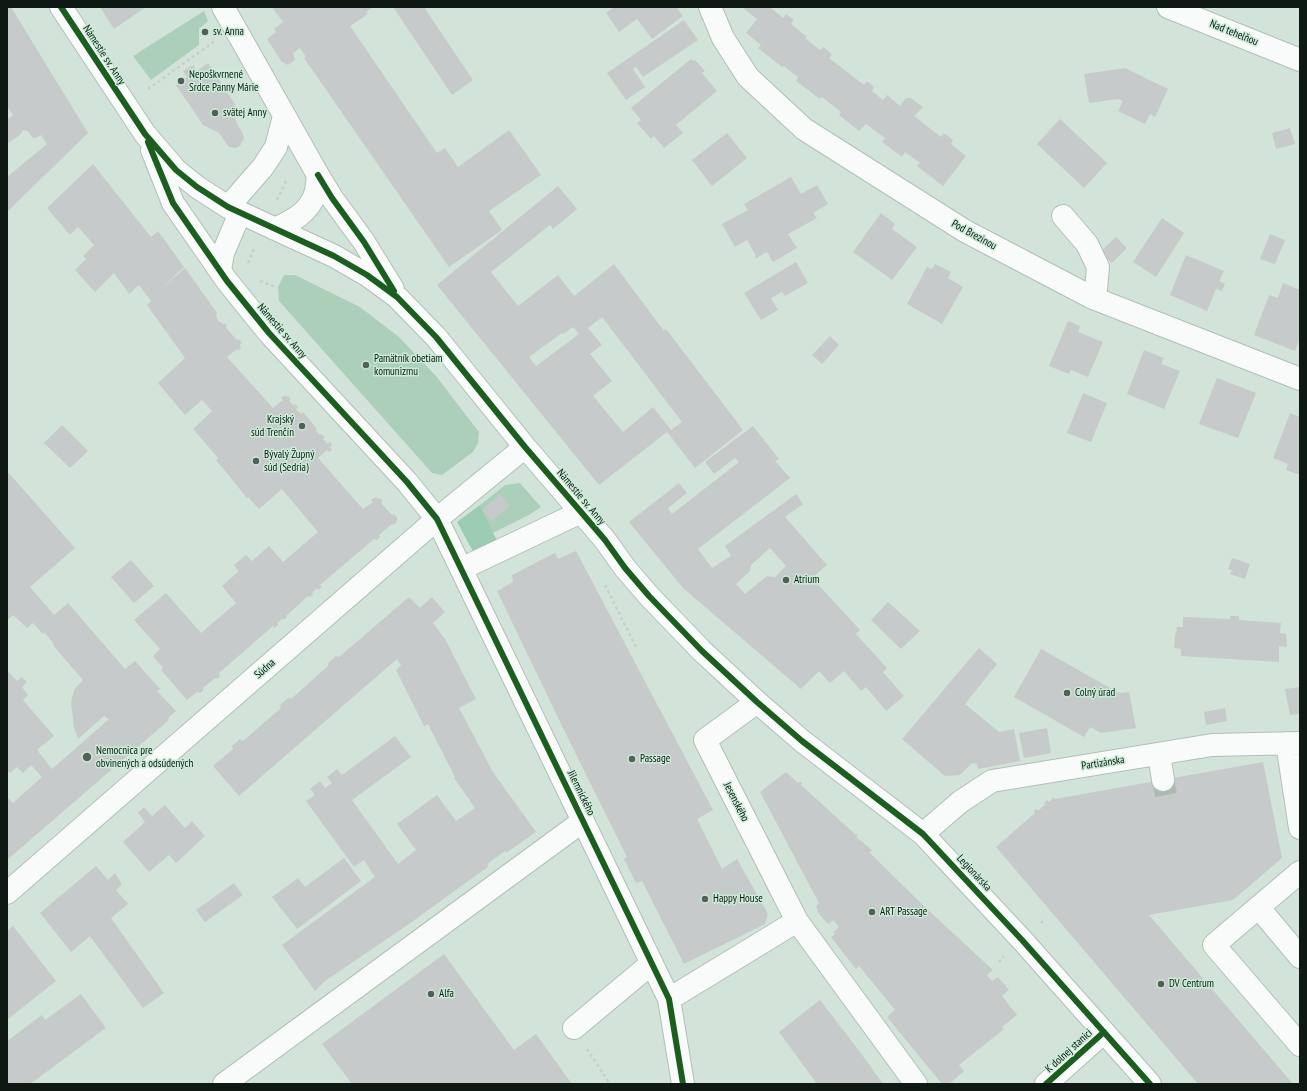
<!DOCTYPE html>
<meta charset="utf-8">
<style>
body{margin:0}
#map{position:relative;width:1307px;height:1091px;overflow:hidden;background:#d2e4d9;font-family:"PT Sans Narrow",sans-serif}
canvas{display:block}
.frame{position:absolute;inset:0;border:8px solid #0d1912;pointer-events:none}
</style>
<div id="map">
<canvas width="1307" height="1091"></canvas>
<div class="frame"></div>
</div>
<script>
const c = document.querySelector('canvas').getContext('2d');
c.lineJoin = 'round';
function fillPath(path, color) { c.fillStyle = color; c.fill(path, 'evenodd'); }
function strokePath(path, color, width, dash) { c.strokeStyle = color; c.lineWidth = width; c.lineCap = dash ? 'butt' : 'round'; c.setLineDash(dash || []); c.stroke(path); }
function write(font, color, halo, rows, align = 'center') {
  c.font = font + ' "PT Sans Narrow",sans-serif'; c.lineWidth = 3; c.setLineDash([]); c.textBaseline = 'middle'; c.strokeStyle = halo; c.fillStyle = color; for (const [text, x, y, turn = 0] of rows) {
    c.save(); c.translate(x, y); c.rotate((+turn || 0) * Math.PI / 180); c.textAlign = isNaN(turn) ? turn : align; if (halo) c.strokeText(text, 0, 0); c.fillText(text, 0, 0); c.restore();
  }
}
fillPath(new Path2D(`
 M204,11l4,10 -9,8v16l-48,35 -18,-24z
 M284,275h11l65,32 39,30 37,39 43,56 -1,11 -5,9 -31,23 -10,-2 -153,-172 -1,-14z
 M520,483l21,24 -12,8 -36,18 -13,-28 25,-20z`), '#accfba');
fillPath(new Path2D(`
 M480,505l18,38 -24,10 -17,-31z`), '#9bcbb0');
fillPath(new Path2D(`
 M7,7h4l77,126 -81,79v-35l40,-33 -6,-9 -3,2 -5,1 -5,-7 -5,-1 -2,4 -14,10v-24l6,-5 -6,-9z
 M100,7h46l-32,22z
 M272,7h101l-7,5 2,2 -18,12 87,127 8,-5 13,19 51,-37 32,45 -52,36 13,19 -53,37 -145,-209 2,-1 -6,-9 -7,5 2,7 -7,5 -6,-3 -15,-23 9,-7 -2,-3 9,-7z
 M393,7h31l49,73 -21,15z
 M614,7h62l7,9 -31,23 -15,-20 -18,13 -13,-19z
 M742,7h28l13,11 3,-4 8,6 -3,4 16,13 -2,1 15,12 3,-3 9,7 -3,4 35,27 3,-4 7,6 -2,4 11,9 4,-5 13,11 6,-8h5l12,9 -9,9 27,21 3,-4 9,7 -2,4 15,12 -23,30 -26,-20 3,-3 -15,-11 -3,5 -20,-15 3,-4 -19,-14 -7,7 -20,-16 2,-3 -19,-15 -2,2 -24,-18 2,-4 -14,-11 -2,1 -24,-19 3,-3 -15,-12 11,-14z
 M684,20l14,20 -55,37 -7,-10 -3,2 12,18 -19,13 -19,-27z
 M691,59l2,2 2,-1 10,11 -3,2 15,18 -41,34 7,8 -19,15 -10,-12 -3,3 -14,-16 4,-3 -10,-12z
 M208,63l27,41 1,18 7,12 1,4 -4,8 -5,2 -6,-1 -10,-14 -16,-8 -27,-40 11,-8 -4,-6 10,-6 4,6z
 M1125,68l43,21 -13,28 -5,-3 -5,10 -27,-13 5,-10 -5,-2 -29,4 -5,-29z
 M1060,119l47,44 -23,25 -47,-44z
 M1290,128l5,16 -19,5 -4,-16z
 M727,133l20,25 -35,28 -20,-26z
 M93,164l58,73 7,-6 26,36 -22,21 23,-20 32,45 -1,3 3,6h4l-2,1 2,1 2,-1 2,3 -1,2 11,12 2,-1 3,4 -2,1 1,4 -3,3 -1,-2 -10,8 46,51 10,-8 -2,-2 4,-3 1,2 2,-1 3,3 -2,2 5,5 1,-2 3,3 -2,2 5,5 2,-2 14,17 -2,1 5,5 2,-1 3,3 -2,2 5,5 2,-2 2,3 -2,2 2,3 -3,2 -2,-2 -9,8 45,51 10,-7 -2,-2 4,-3 4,2 1,-1 3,3 -2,2 11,12 2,-1 3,3v5l-4,3 -1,-1 -13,11 1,2 -3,3 -3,-1 -54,46 2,2 -4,3 -1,-2 -5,5 1,1 -3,3 -2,-1 -22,20 1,1 -4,3 -1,-1 -5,4 1,2 -4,3 -1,-2 -54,47 1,3 -3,3 -2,-1 -12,10v2l-2,3 -4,-1 -10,8 -26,-30 2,-2 -10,-12 7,-7 -26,-29 32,-27 35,40 35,-30 -14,-17 17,-15 -5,-6 12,-10 6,6 17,-15 14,16 35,-30 -36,-43 -23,20 -11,-12 -1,1 -31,-38 2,-2 -25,-29 19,-18 -10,-11 -17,15 -27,-32 27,-25 -38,-53 4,-4 -12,-16 -10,9 -15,-21 -19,19 -20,-22 11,-11 -3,-3 11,-11 -16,-18 -8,8 -23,-27z
 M791,177l10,17 16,-9 11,19 -15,9 4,5 -29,16 9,14 -24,14 -6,-10 -12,7 1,-3 -9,-16 -12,7 -13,-23 26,-14 -4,-6z
 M558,186l19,23 -24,20 -3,-4 -59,47 27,34 40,-31 16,21 40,-32 50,67 2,-2 77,101 -48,38 -28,-36 -68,53 -162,-200zM602,317l80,105 -11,8 -18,-23 -30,25 -30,-36 19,-15 -22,-27 12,-9 -14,-17zM573,327l6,7 -43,32 -7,-9 33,-24 1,1z
 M881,213l14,11 -3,5 25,18 -25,33 -39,-28z
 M1162,218l22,15 -28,44 -23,-15z
 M1270,234l15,6 -10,24 -15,-5z
 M1116,237l11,11 -15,15 -12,-11z
 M1186,255l38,16 -5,10 6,3 -3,7 -6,-2 -9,22 -37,-16z
 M796,262l12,21 -23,13 -3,-4 -11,6 7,12 -17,10 -17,-27z
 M935,264l16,8 -3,6 15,9 -21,37 -35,-20 20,-37 5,2z
 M1283,283l17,7v48l-5,13 -41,-16 15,-40 9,3z
 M1068,321l12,5 -2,6 25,10 -15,35 -17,-7 -2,4 -20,-8z
 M830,336l9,9 -17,19 -10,-9z
 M1144,350l20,8 -3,6 19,7 -16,38 -37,-15z
 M1217,378l39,15 -18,45 -39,-14z
 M1083,393l24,10 -16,39 -24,-9z
 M1290,413l10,4v58l-14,-5 2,-6 -15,-6z
 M62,425l26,26 -18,17 -26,-25z
 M753,426l26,33 -4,2 15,17 -92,71 14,19 19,-12 -6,-10 71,-52 7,10 -18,13 42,48 -15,13 48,52 -4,4 31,34 -4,4 21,24 -18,15 -20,-24 -5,4 -17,-20 -14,12 -11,-12 -18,18 -118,-101 -54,-66 50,-39 8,10 -19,15 4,6 67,-52 -4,-4 -21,16 -9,-12zM770,548l16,18 -11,11 -8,-1 -22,18 -9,-10 14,-13 1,-6z
 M7,471l68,77 -45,39 24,28 14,-12 57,66 10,-8 25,28 -3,2 19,20 -8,7 1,2 -162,140v-63l6,6 29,-26 -11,-12 -8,8 -6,-6 -7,6 -3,-3v-100l10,11 5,-4 5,5 -5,5 6,8 -5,5 31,36 -17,14 15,19 57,-50 -5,-3 -26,23 -4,-12 -3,-24 3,-13 9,-10 -26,-30 -4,-5 1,-1 -10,-12 -1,2 -10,-11 -6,5 -14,-13 -6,5z
 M500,494l10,12 -18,15 -10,-11z
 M576,551l137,259 -16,9 25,50 15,-10 31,55 -3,10 -81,40 -42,-83 -6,2 -12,-24 3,-2 -64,-129 -66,-137 16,-9 -1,-7 43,-22 3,6z
 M1232,558l18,6 -5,15 -15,-5 2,-4 -4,-1z
 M131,560l23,26 -20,17 -23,-26z
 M409,597l11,11 12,-11 13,15 -12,11 12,16 31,60 -17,9 34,64 43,60 -30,21 -1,-2 -18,13 2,2 -80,58 -84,57 -10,10 -33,-46 93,-68 -11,-17 -10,7 -48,-66 9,-6 -5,-6 10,-8 5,7 7,-5 -5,-6 10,-8 5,6 53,-39 16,21 -59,43 46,64 18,-14 -19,-26 40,-29 19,26 19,-13 -21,-30 1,-1 -27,-53 -4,2 -28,-56 5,-5 -4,-6 -158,137 -26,-30 20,-17 -1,-3 8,-7 3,2 38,-33 -1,-3 8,-7 3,1 37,-33v-3l8,-7 3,1z
 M888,602l32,29 -19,18 -30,-29z
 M1230,616h9v4l42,3 -1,10 6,1 1,13 -8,-1v16l-98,-6v-7l-7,-1 1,-12 2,-9h6v-10l47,2z
 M979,648l18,16 -32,40 34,28 15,-3 6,32 -42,8 -1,-5 -5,-1 -12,12 -15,1 -43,-37z
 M1041,649l78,44 10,-1 7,36 -35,5 -11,-6 -6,10 -70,-40z
 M1300,687v27l-10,1 -5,-26z
 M1225,708l2,13 -21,4 -2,-13z
 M1047,728l4,25 -27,5 -5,-25z
 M1263,762l19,96 -49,42 -84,15 144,169h-95l-202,-237 39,-34 -1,-2 3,-2 1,2 8,-7 -2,-1 3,-3 2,2 5,-5 1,2z
 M786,772l12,11 2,-1 2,1 -1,2 55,50 1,-1 1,1 -2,2 16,13 -3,3 2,1 57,56 65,60 -6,5 5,6 6,-4 11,13 -7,6 15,19 -15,12 2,2 -45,36 5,6 -15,13h-7l-55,-67 8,-7 -36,-44 -3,3 -1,-1 -24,-31 4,-3 -2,-2 6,-5 -6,-7 -4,4 -2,-1 -8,-9 -3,-8 3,-3 -59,-111z
 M165,805l20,23 7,-7 13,15 -29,27 -7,-8 -20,17 -26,-30 22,-20 -7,-9 6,-6 8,9z
 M344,858l17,23 -64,48 -25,-32 26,-19 7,9z
 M96,866l12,14 7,-7 7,11 -6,6 12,14 -17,14 53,75 -21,15 -53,-72 -19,16 -31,-39z
 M234,883l9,12 -38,27 -9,-12z
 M13,926l43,55 -49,39v-89z
 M444,954l70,96 22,-16 36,50h-220l-30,-40z
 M81,994l25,34 -76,56h-23v-43l35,-26 3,5z
 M820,1000l40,52 23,32h-66l-38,-52z`), '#c6caca');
strokePath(new Path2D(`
 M1163,780l3,15`), '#abbbb1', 22, [22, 11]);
const minor = new Path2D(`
 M61,7l84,127 31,36 21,17 31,20 106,49 33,19 30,22 39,40 89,110 56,65 24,28 20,28 24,28 53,55 55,51 45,39 121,93 99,106 128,144
 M223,7l95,168 14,23 32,44 29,47
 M710,7l13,31 25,39 56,52 161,102 128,67 207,81
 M1168,7l132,53
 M152,150l21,53 54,78 42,52 138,149 30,37 232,480 14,85
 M228,207l35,-40 13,-20 8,-31
 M1063,216l24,28 11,23 -2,22 -3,9
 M275,229c17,-8 34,-16 40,-35 2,-5 2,-13 3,-19
 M220,270l3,-17 17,-40
 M461,569l120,-57
 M757,702l-52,38 92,181 119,163
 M1287,743l13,85
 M1159,754l4,26
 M923,834l37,-32 32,-21 220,-36 88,-2
 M7,893l430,-374 88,-72
 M1259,908l41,49
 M669,999l128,-78
 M574,1028l78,-65
 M1300,1045l-86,-100 86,-73
 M224,1084l359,-263
 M1046,1084l58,-52`);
strokePath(minor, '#b1bfb7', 24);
strokePath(new Path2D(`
 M148,89l67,-48
 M277,200l10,-21
 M248,263l7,-16
 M260,281l15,6
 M605,585l31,62
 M1041,923l4,-5
 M999,962l5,-6
 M587,1049l23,35`), '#c9cecb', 2.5, [3, 3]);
strokePath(minor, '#f8fbf9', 22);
strokePath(new Path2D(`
 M61,7l84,127 31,36 21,17 31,20 106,49 33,19 30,22 39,40 89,110 56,65 24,28 20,28 24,28 53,55 55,51 45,39 121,93 99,106 128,144
 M148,142l25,61 54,78 42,52 138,149 30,37 232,480 14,85
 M318,175l14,23 32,44 30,49
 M1046,1084l58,-52`), '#1b5e20', 6);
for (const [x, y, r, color] of [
 [205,32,4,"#526058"],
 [181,81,4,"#526058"],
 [215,113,4,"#526058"],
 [366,365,4,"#526058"],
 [302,426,4,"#526058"],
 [256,461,4,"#526058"],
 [786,580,4,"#526058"],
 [1067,693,4,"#526058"],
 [87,757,5,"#526058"],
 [632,759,4,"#526058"],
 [705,899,4,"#526058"],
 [872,912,4,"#526058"],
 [1161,984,4,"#526058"],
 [431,994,4,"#526058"]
]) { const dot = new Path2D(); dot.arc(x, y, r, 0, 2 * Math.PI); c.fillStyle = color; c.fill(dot); strokePath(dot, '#caecd7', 1.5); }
write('11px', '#0d1912', '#caecd7', [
 ["sv. Anna",213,32],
 ["Nepoškvrnené",189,75],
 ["Srdce Panny Márie",189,88],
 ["svätej Anny",223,113],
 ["Pamätník obetiam",374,359],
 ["komunizmu",374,372],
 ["Krajský",294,420,"right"],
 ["súd Trenčín",294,433,"right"],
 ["Bývalý Župný",264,455],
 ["súd (Sedria)",264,468],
 ["Atrium",794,580],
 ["Colný úrad",1075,693],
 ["Nemocnica pre",96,751],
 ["obvinených a odsúdených",96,764],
 ["Passage",640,759],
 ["Happy House",713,899],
 ["ART Passage",880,912],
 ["DV Centrum",1169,984],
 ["Alfa",439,994]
], 'left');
write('11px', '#0d1912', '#caecd7', [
 ["Nad tehelňou",1234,33,22],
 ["Námestie sv. Anny",104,55,57],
 ["Pod Brezinou",974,235,29],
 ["Námestie sv. Anny",282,331,49],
 ["Námestie sv. Anny",581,497,50],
 ["Súdna",265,669,-41],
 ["Partizánska",1103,763,-9],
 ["Jilemnického",581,793,64],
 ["Jesenského",736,802,63],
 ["Legionárska",974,873,47],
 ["K dolnej stanici",1069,1051,-42]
]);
</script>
